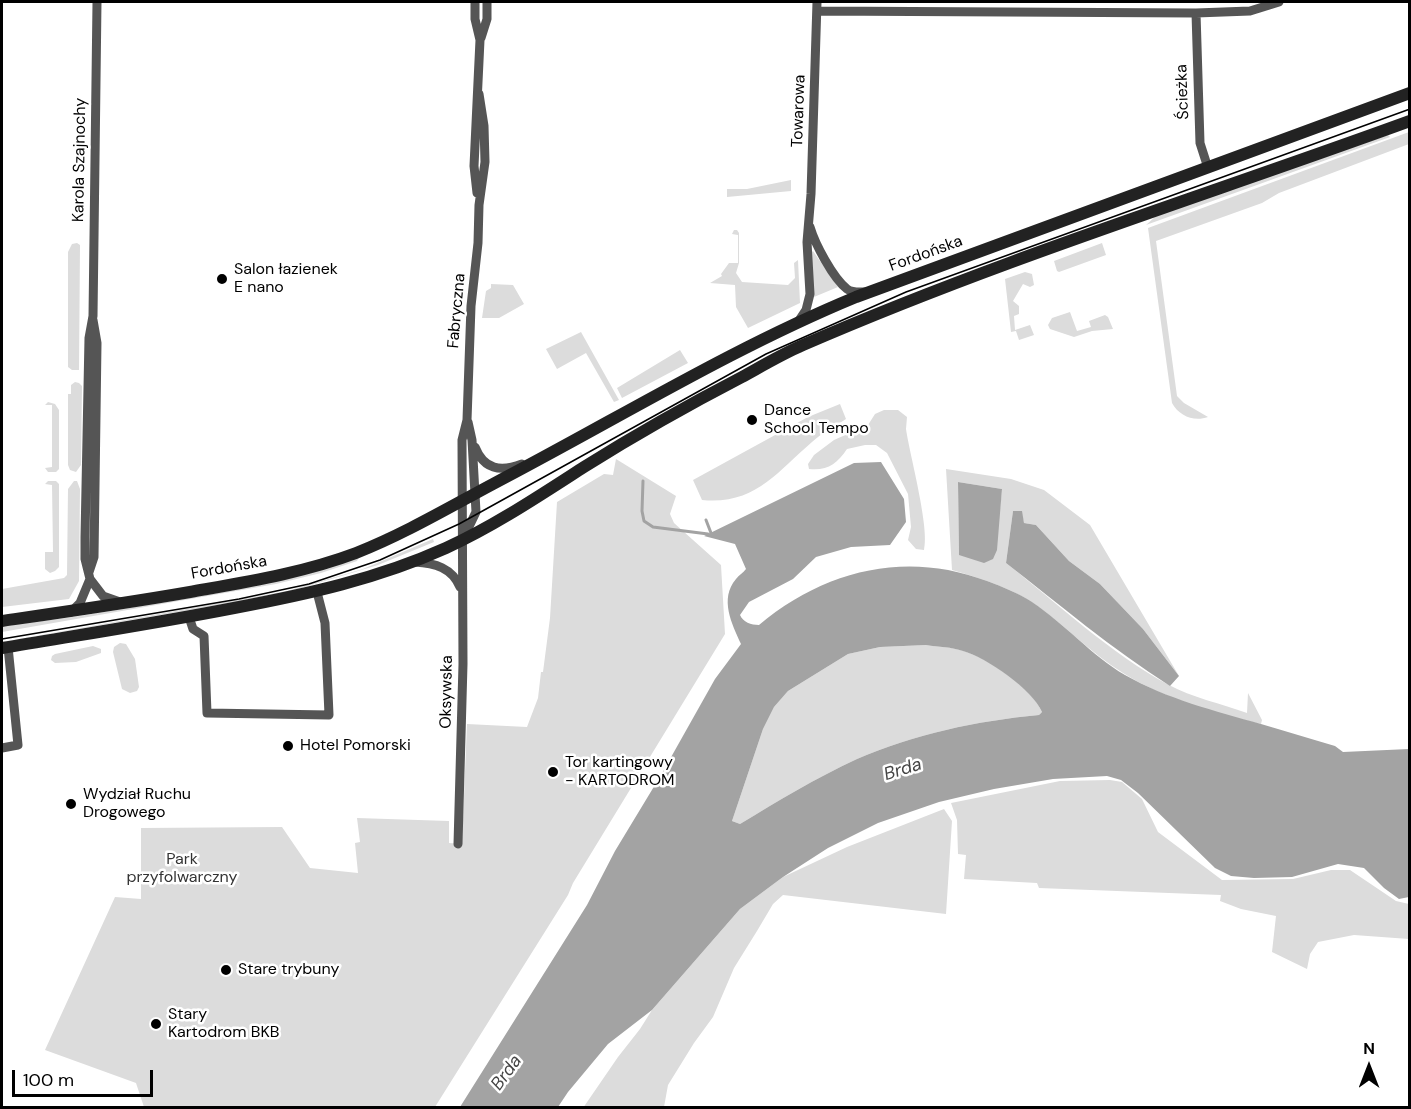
<!DOCTYPE html>
<meta charset="utf-8">
<style>
body{margin:0}
#map{position:relative;width:1411px;height:1109px;overflow:hidden;background:#fff;font-family:"DM Sans",sans-serif}
canvas{display:block}
.frame{position:absolute;inset:0;border:3px solid #000;pointer-events:none}
.north{position:absolute;left:1339px;top:1037px;width:60px;height:60px;-webkit-text-stroke:4px #fff;paint-order:stroke;rotate:0deg;font-size:16px;font-weight:700;line-height:24px;text-align:center;color:#000}
.north::after{content:'';display:block;margin:auto;width:21px;height:27px;background:#000;clip-path:polygon(50% 0,100% 100%,50% 72%,0 100%)}
.scale{position:absolute;left:12px;top:1070px;width:141px;height:27px;box-sizing:border-box;border:3px solid #000;border-top:0;padding-left:8px;font-size:18px;line-height:21px;white-space:nowrap;color:#000;-webkit-text-stroke:4px #fff;paint-order:stroke}
</style>
<div id="map">
<canvas width="1411" height="1109"></canvas>
<div class="frame"></div>
<div class="north">N</div>
<div class="scale">100 m</div>
</div>
<script>
const c = document.querySelector('canvas').getContext('2d');
c.lineJoin = 'round';
function fillPath(path, color) { c.fillStyle = color; c.fill(path, 'evenodd'); }
function strokePath(path, color, width, dash) { c.strokeStyle = color; c.lineWidth = width; c.lineCap = dash ? 'butt' : 'round'; c.setLineDash(dash || []); c.stroke(path); }
function write(font, color, halo, rows, align = 'center') {
  c.font = font + ' "DM Sans",sans-serif'; c.lineWidth = 5; c.setLineDash([]); c.textBaseline = 'middle'; c.strokeStyle = halo; c.fillStyle = color; for (const [text, x, y, turn = 0] of rows) {
    c.save(); c.translate(x, y); c.rotate((+turn || 0) * Math.PI / 180); c.textAlign = isNaN(turn) ? turn : align; if (halo) c.strokeText(text, 0, 0); c.fillText(text, 0, 0); c.restore();
  }
}
fillPath(new Path2D(`
 M1409,132v12l-130,49 -17,10 -106,38 21,155 7,7 24,14c-14,5 -29,-1 -36,-14l-24,-175z
 M1388,135l2,2 -244,88 10,-9z
 M791,180v11l-64,6v-8h20z
 M734,230h3l2,3v30l-3,10 6,9 46,3 7,-7 -1,-15 4,-3 2,43 -52,25 -12,-21 -1,-22 -25,-2 12,-7 -1,-2 8,-11h9v-28l-6,-1z
 M77,243l3,2 -1,125h-7l-4,-3v-115l4,-8z
 M1102,243l4,12 -47,17 -2,-1 -3,-10z
 M813,251l25,36 -24,10 -3,-44z
 M1025,272l7,2 2,11 -4,2 -7,-3 -10,17 6,5v8l-5,2 1,14 15,-5 4,10 -15,5 -3,-9 -5,1 -6,-53z
 M491,284l22,1 11,19 -25,14h-17l4,-27 5,-3z
 M1070,312l7,19 14,-4 -2,-6 16,-6 3,2 5,12 -21,2 -18,6 -24,-8 -2,-4 4,-7z
 M581,332l38,68 -5,2 -28,-49 -29,16 -11,-20z
 M680,350l8,13 -66,35 -5,-10z
 M75,382l4,1 3,3 -1,79 -5,7 -6,-2 -2,-5v-71h3v-9z
 M48,402l7,2 4,6v59l-3,3h-8l-3,-4 7,-1v-62h-7z
 M840,404l6,15c-11,7 -24,14 -34,23 -36,31 -57,63 -110,58l-9,-20 115,-63z
 M884,410h14l9,7 -1,12c4,27 24,99 18,121l-8,-1 -8,-9 3,-13 -3,-33 -21,-41 -11,-8h-11l-18,4c-10,15 -20,22 -38,20l-1,-5 6,-9 20,-15 34,-15 7,-11z
 M616,459l60,37 -6,18 4,9 47,42 4,69 -152,249 -5,12 -133,212h-291l-8,-24 -91,-33 70,-153 26,2v-71l141,-1 28,41 48,5 -3,-30 5,-1 -3,-24 92,3v22l13,1 5,-120 60,3 11,-29 3,-26h2l7,-54 7,-116 47,-28 9,1z
 M946,469l65,10 33,11 46,35 89,151 -36,-47 -43,-45 -31,-23 -33,-36 -12,-2 -3,-12h-8l-7,52c51,40 105,91 163,122 22,12 53,19 78,28l1,-20 14,27 -1,4c-45,-11 -99,-26 -138,-51 -33,-20 -59,-49 -90,-70 -24,-16 -54,-25 -81,-33zM958,482l44,7 -2,20 -41,46z
 M48,481h8l3,3v83l-4,4 -5,2 -5,-4v-17h8l-1,-67 -7,-1z
 M74,481h3l3,8 -1,92 -10,18 -67,8v-18l62,-11 3,-3 1,-86z
 M433,539l1,3 -56,23 -100,30 -276,47 285,-51 76,-22z
 M359,557l-2,4 -36,12 -45,11 -274,48v-6c55,-6 109,-15 164,-24 66,-11 129,-22 193,-45z
 M120,643l6,1 9,15 4,28 -2,4 -7,2 -8,-4 -9,-37 1,-5z
 M926,645c13,2 26,2 38,6 25,8 68,37 78,61l-3,3c-63,6 -124,19 -182,44 -41,19 -79,42 -117,65l-8,-3 31,-92 11,-22 14,-16 60,-37 32,-7z
 M93,646l8,3v4l-25,9 -21,1 -4,-3 1,-4 3,-2z
 M1110,780l12,2 20,17 16,33 64,48 71,-1 38,-9h19l46,31 13,3v35l-55,-4 -36,7 -8,12 -3,15 -35,-17 4,-36 -35,-7 -21,-8 1,-6 -182,-7 -2,-5 -73,-4 2,-24 -8,-1 -1,-34 -6,-17 109,-22z
 M944,809l8,12 -6,93 -163,-19 -10,9 -16,27 -23,37 -21,49 -19,26 -26,42 -4,22 -81,1 35,-51 22,-28 12,-19 88,-101 43,-32 64,-30z`), '#dcdcdc');
fillPath(new Path2D(`
 M881,462l23,37 2,23 -16,23 -39,2 -35,10 -23,22 -44,23 -9,13c3,7 11,10 19,10 65,-55 147,-75 228,-44 16,6 31,12 45,21 33,22 59,53 93,73 42,24 90,36 136,49 25,7 49,15 74,22l8,6 66,-3v148l-10,2 -15,-11 -20,-20 -26,-4 -46,13 -38,1 -23,-2 -16,-8 -77,-75 -17,-13 -14,-4 -54,3 -59,10 -55,13 -61,21 -50,25 -45,29 -43,32 -88,101 -44,34 -40,48 -10,15h-98l127,-202 28,-54 46,-76 54,-96 26,-35c-9,-20 -22,-45 -5,-65 3,-4 7,-6 10,-10l-11,-25 -31,-8 150,-73zM926,645c12,2 26,2 37,6 23,6 70,39 79,61l-3,3c-63,6 -124,19 -182,44 -41,19 -79,42 -117,65l-8,-3 31,-92 11,-22 14,-16 60,-37 32,-7z
 M958,482l44,7 -5,61 -4,9 -9,4 -25,-8z
 M1013,511h9l2,12 12,2 33,36 31,23 43,45 36,47 -9,10c-58,-37 -110,-81 -164,-123z`), '#a3a3a3');
strokePath(new Path2D(`
 M643,481l-1,30 2,10 9,6 55,7
 M706,520l5,13`), '#a3a3a3', 3);
strokePath(new Path2D(`
 M475,2v17l5,21 -6,126 3,27
 M817,11l379,2 54,-2 29,-9
 M1196,13l4,130 8,25
 M481,38l6,-19v-17
 M810,227c5,17 23,51 37,62 5,4 12,3 18,3
 M798,322l8,-12 4,-16 -3,-52 4,-48 6,-192
 M475,447c9,23 26,25 47,17
 M463,539l13,-27 -4,-72 -4,-18
 M415,562c20,1 37,6 45,25
 M89,572l5,-15 3,-214 -4,-23
 M90,579l13,17 17,6
 M71,612l9,-9 10,-24 -5,-20v-22l4,-199 4,-22 4,-314
 M189,617l4,12 11,7 3,77 122,2 -4,-92 -8,-31
 M2,748l16,-3 -10,-98
 M458,844l5,-180 -1,-224 5,-20 4,-114 7,-63 1,-38 6,-43 -1,-36 -5,-32`), '#555', 9);
strokePath(new Path2D(`
 M2,621c62,-9 125,-18 188,-29 56,-10 113,-19 166,-39 48,-19 92,-45 137,-69 121,-63 237,-135 363,-187l554,-204
 M2,648c77,-13 155,-25 232,-40 74,-14 143,-29 212,-60 48,-22 93,-52 138,-81 51,-32 104,-62 158,-90 20,-11 40,-23 61,-32 198,-86 404,-150 607,-224`), '#222', 12);
strokePath(new Path2D(`
 M2,639l237,-40 70,-15 71,-24 79,-36 307,-170 140,-62 504,-183`), '#000', 1.5);
for (const [x, y, r, color] of [
 [222,279,6,"#000"],
 [752,420,6,"#000"],
 [288,746,6,"#000"],
 [553,772,6,"#000"],
 [71,804,6,"#000"],
 [226,970,6,"#000"],
 [156,1024,6,"#000"]
]) { const dot = new Path2D(); dot.arc(x, y, r, 0, 2 * Math.PI); c.fillStyle = color; c.fill(dot); strokePath(dot, '#fff', 2); }
write('16px', '#000', '#fff', [
 ["Ścieżka",1183,92,-92],
 ["Towarowa",799,111,-88],
 ["Karola Szajnochy",80,160,-89],
 ["Fordońska",926,254,-20],
 ["Fabryczna",457,311,-85],
 ["Fordońska",229,568,-10],
 ["Oksywska",447,692,-89]
]);
write('16px', '#000', '#fff', [
 ["Salon łazienek",234,270],
 ["E nano",234,288],
 ["Dance",764,411],
 ["School Tempo",764,429],
 ["Hotel Pomorski",300,746],
 ["Tor kartingowy",565,763],
 ["- KARTODROM",565,781],
 ["Wydział Ruchu",83,795],
 ["Drogowego",83,813],
 ["Stare trybuny",238,970],
 ["Stary",168,1015],
 ["Kartodrom BKB",168,1033]
], 'left');
write('16px', '#333', '#fff', [
 ["Park",182,860],
 ["przyfolwarczny",182,878]
]);
write('italic 18px', '#444', '#fff', [
 ["Brda",903,770,-17],
 ["Brda",507,1073,-54]
]);
</script>
